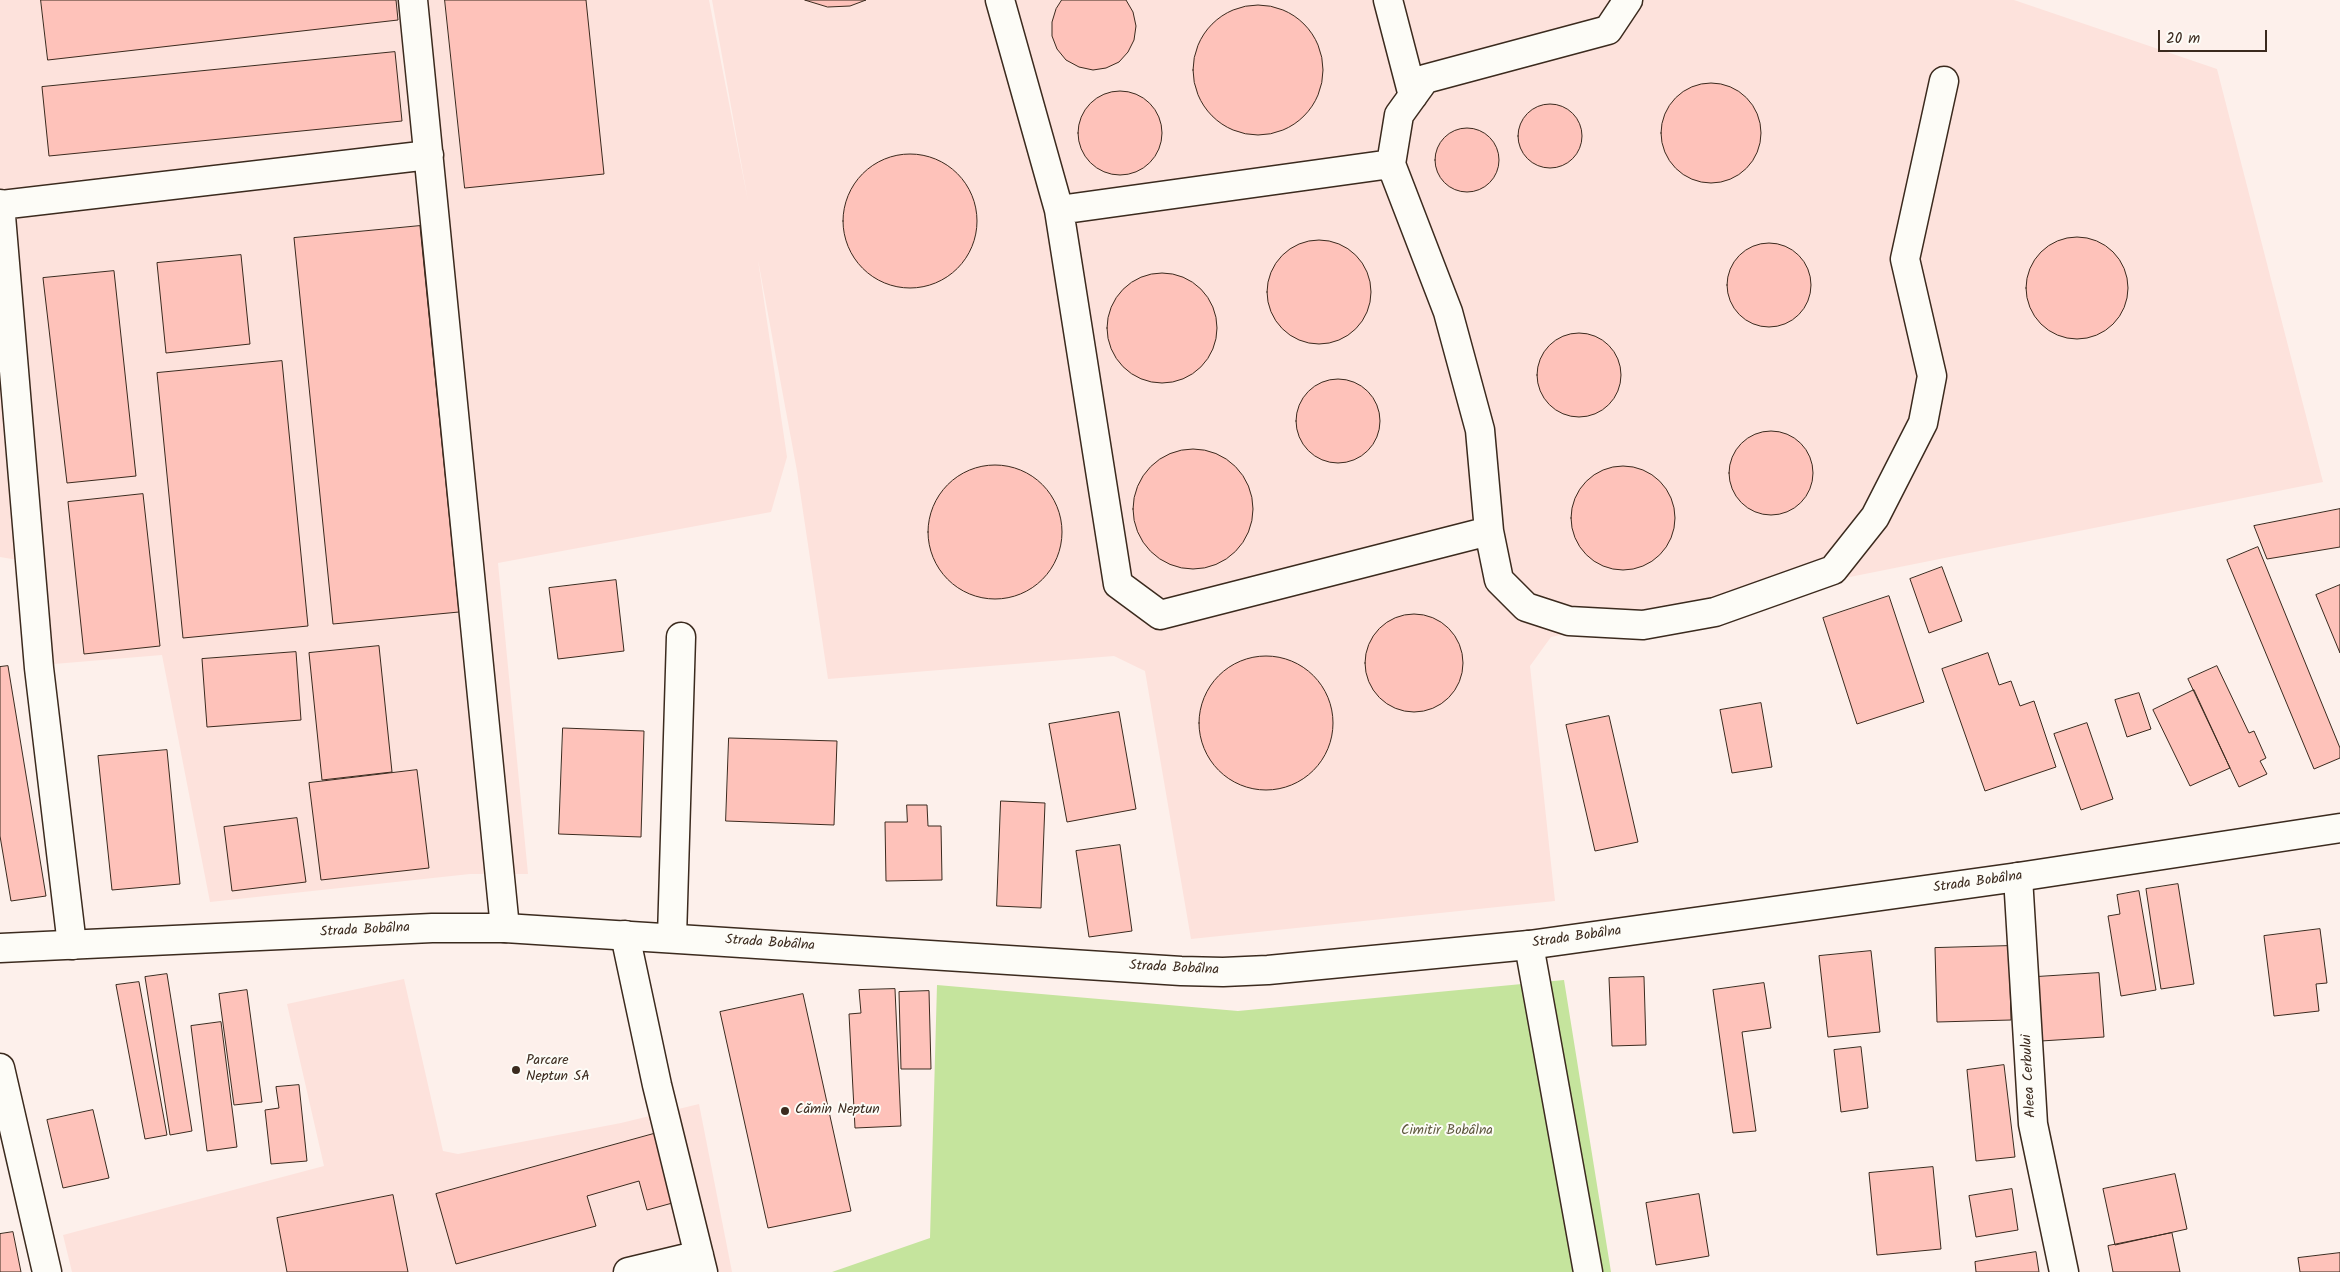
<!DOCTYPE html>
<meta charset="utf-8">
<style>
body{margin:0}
#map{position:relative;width:2340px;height:1272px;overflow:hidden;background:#fdf0eb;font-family:Kalam,sans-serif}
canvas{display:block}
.scale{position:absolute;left:2158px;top:30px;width:109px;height:22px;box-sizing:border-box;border:2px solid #3b2a1e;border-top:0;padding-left:6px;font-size:15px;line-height:18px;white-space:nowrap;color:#3b2a1e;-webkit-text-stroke:4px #fdfcf7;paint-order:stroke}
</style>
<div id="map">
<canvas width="2340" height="1272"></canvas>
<div class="scale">20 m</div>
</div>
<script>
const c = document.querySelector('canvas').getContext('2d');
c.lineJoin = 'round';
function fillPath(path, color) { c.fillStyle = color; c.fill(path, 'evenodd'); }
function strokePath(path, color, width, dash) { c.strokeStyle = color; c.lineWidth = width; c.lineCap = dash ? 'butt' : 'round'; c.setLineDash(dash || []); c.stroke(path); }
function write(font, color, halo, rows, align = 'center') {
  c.font = font + ' Kalam,sans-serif'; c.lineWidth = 4; c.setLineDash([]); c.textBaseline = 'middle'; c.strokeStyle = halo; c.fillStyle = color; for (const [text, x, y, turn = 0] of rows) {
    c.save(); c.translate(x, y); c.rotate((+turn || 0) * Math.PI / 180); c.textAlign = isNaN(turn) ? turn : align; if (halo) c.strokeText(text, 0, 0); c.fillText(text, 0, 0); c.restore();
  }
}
fillPath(new Path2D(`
 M0,0h709l39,201 -36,-201h1302l203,69 106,413 -772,155 -21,29 25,235 -364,38 -46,-268 -31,-15 -286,23 -31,-208 -39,-211 29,197 -16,55 -273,51 30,311h-58l-260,28 -48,-247 -108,9 -12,-100 -42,-7z
 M404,979l39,172 15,3 163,-31 78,-19 33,168h-660l-9,-37 261,-69 -37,-162z`), '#fde2dc');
fillPath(new Path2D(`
 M1564,980l47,292h-779l98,-34 7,-253 301,26z`), '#c5e49d');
const building = new Path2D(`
 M41,0h355l2,20 -350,40z
 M445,0h141l18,174 -139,14z
 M805,0h61l-16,6 -22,1z
 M1062,0h64l7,12 3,14 -2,14 -6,12 -9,10 -13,6 -13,2 -14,-3 -13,-7 -9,-11 -5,-13v-14l4,-13z
 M1193 70a65 65 0 1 1 130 0a65 65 0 1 1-130 0Z
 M395,52l7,69 -353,35 -7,-69z
 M1661 133a50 50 0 1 1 100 0a50 50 0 1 1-100 0Z
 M1078 133a42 42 0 1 1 84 0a42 42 0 1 1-84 0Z
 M1518 136a32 32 0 1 1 64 0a32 32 0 1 1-64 0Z
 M1435 160a32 32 0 1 1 64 0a32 32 0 1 1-64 0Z
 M843 221a67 67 0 1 1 134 0a67 67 0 1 1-134 0Z
 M420,226l39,386 -126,12 -39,-386z
 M2026 288a51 51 0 1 1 102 0a51 51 0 1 1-102 0Z
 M1267 292a52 52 0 1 1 104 0a52 52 0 1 1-104 0Z
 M1727 285a42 42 0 1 1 84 0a42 42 0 1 1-84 0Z
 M241,255l9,89 -84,9 -9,-90z
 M114,271l22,205 -69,7 -24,-205z
 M1107 328a55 55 0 1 1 110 0a55 55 0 1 1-110 0Z
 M1537 375a42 42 0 1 1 84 0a42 42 0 1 1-84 0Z
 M282,361l26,265 -125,12 -26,-265z
 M1296 421a42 42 0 1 1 84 0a42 42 0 1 1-84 0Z
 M1729 473a42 42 0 1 1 84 0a42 42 0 1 1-84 0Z
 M1133 509a60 60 0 1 1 120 0a60 60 0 1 1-120 0Z
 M928 532a67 67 0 1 1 134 0a67 67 0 1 1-134 0Z
 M1571 518a52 52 0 1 1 104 0a52 52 0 1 1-104 0Z
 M143,494l17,152 -76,8 -16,-152z
 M2340,509v38l-73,12 -13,-33z
 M2258,547l82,201v10l-26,11 -87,-209z
 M1942,567l20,54 -33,12 -19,-54z
 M616,580l8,71 -66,8 -9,-71z
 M2340,585v68l-24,-58z
 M1889,596l35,106 -67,22 -34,-106z
 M1365 663a49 49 0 1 1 98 0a49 49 0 1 1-98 0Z
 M379,646l13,126 -70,8 -13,-127z
 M296,652l5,68 -94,7 -5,-68z
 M1988,653l11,32 12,-4 9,25 14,-5 22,66 -71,24 -43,-122z
 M1199 723a67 67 0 1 1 134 0a67 67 0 1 1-134 0Z
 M8,666l38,230 -35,5 -11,-65v-169z
 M2217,666l32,67 5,-2 12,27 -6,3 7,13 -28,13 -51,-108z
 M2194,690l36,78 -40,18 -37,-76z
 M2139,693l12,36 -24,8 -12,-37z
 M1761,703l11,64 -40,6 -12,-63z
 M1119,712l17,97 -69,13 -18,-98z
 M1609,716l29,126 -43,9 -29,-126z
 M2087,723l26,76 -32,11 -27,-76z
 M563,728l81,3 -3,106 -82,-3z
 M729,738l108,3 -3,84 -108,-4z
 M167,750l13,134 -68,6 -14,-134z
 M417,770l12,98 -108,12 -12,-97z
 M1001,801l44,2 -4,105 -44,-2z
 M907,805h20l1,21h13l1,54 -56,1 -1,-59h22z
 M297,818l9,64 -74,9 -8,-64z
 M1120,845l12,86 -43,6 -13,-86z
 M2178,884l16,100 -33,5 -15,-100z
 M2139,891l17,99 -35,6 -13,-80 12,-2 -3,-19z
 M2320,929l7,54 -11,1 3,27 -45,5 -10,-80z
 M2009,946l2,74 -74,2 -2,-74z
 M1871,951l9,81 -52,5 -9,-81z
 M2099,973l5,64 -63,4 -5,-64z
 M167,974l25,157 -22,4 -25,-158z
 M1644,977l2,68 -34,1 -3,-68z
 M139,982l28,153 -22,4 -29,-154z
 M1764,983l7,45 -29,4 14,99 -23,2 -20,-143z
 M895,989l6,137 -46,2 -6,-114 12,-1 -2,-23z
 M247,990l15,112 -28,3 -15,-111z
 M929,991l2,78h-30l-2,-77z
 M803,994l48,217 -83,17 -48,-216z
 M221,1022l16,125 -30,4 -16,-125z
 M1861,1047l7,61 -27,4 -7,-62z
 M2004,1065l11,92 -39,4 -9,-91z
 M299,1085l8,76 -36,3 -6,-54 14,-2 -3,-21z
 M93,1110l16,68 -46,10 -16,-68z
 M657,1133l19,69 -29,8 -8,-29 -52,15 9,30 -140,38 -20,-70z
 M1933,1167l8,82 -64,6 -8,-82z
 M2175,1174l12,55 -72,16 -12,-56z
 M2012,1189l6,41 -42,7 -7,-41z
 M1699,1194l10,62 -53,9 -10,-62z
 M393,1195l15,77h-121l-10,-54z
 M13,1232l8,40h-21v-38z
 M2172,1233l8,39h-67l-5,-26z
 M2036,1252l3,20h-63l-1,-10z
 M2340,1253v19h-40l-2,-14z`);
fillPath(building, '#fec2ba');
strokePath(building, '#3b2a1e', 1);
const minor = new Path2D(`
 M413,0l92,928
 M1000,0l59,210 59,374 42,31 329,-84 -9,-101 -32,-118 -57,-148 8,-49 26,-36 183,-49 20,-30
 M1388,0l25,96
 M0,204l39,464 33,277
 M0,205l429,-50
 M1059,210l332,-46
 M1489,531l10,49 27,27 43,14 74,4 72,-13 118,-42 42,-53 48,-94 9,-47 -27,-117 39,-178
 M2018,877l15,247 31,148
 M625,935l32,150 46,187
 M672,937l9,-300
 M1529,945l59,327
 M0,1068l47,204
 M628,1272l71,-17`);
const major = new Path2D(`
 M0,948l432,-20h73l676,43 42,1 45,-2 261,-25 489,-68 322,-49`);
strokePath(minor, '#3b2a1e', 31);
strokePath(major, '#3b2a1e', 31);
strokePath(minor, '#fdfcf7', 28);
strokePath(major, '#fdfcf7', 28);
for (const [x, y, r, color] of [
 [516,1070,5,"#3b2a1e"],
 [785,1111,5,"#3b2a1e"]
]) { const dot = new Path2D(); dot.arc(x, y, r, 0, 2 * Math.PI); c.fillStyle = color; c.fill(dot); strokePath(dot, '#fdfcf7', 2); }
write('14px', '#3b2a1e', '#fdfcf7', [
 ["Strada Bobâlna",1978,883,-8],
 ["Strada Bobâlna",365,931,-3],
 ["Strada Bobâlna",1577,938,-8],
 ["Strada Bobâlna",770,944,4],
 ["Strada Bobâlna",1174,969,3],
 ["Aleea Cerbului",2030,1076,-93]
]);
write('14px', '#3b2a1e', '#fdfcf7', [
 ["Parcare",526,1062],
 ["Neptun SA",526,1078],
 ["Cămin Neptun",795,1111]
], 'left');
write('14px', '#5e583e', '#fdfcf7', [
 ["Cimitir Bobâlna",1447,1132]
]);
</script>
